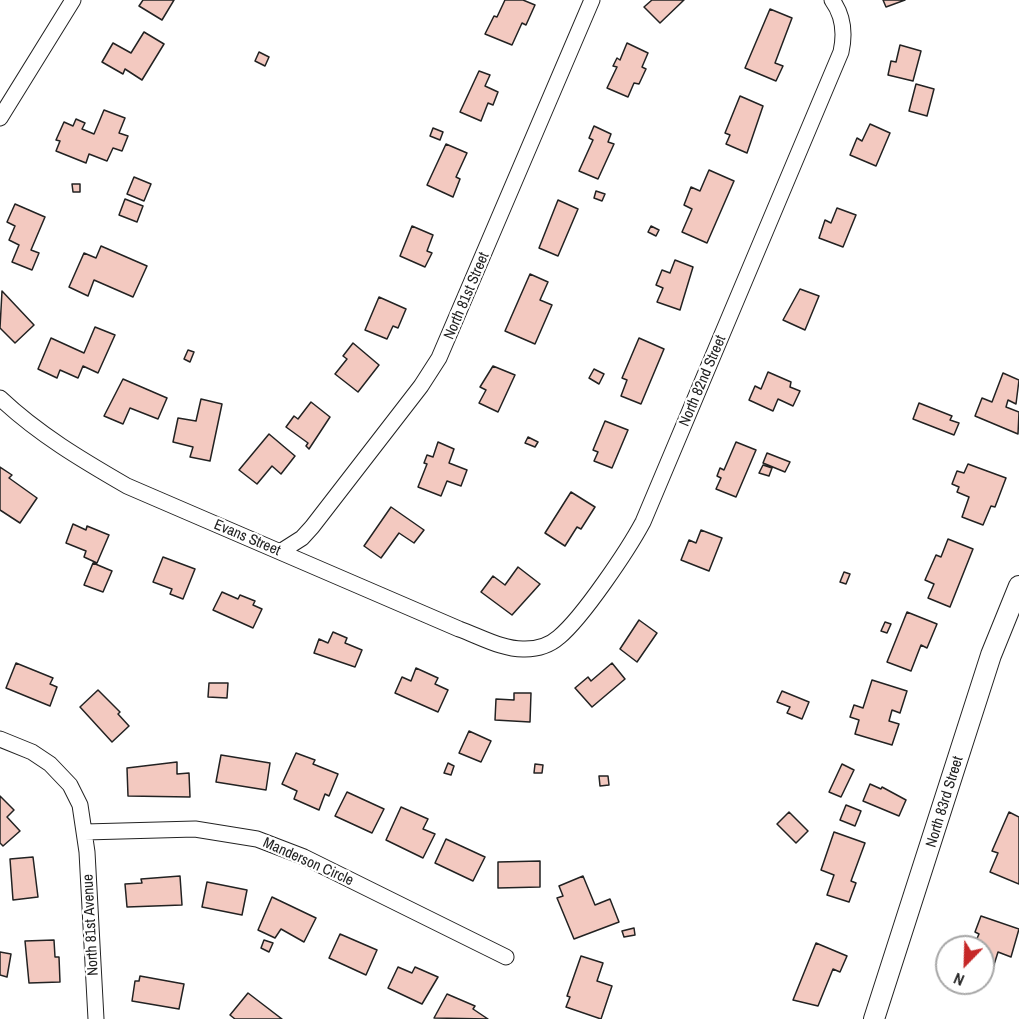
<!DOCTYPE html>
<style>
body{margin:0}
#map{position:relative;width:1019px;height:1019px;overflow:hidden;background:#fff;font-family:"Archivo Narrow",sans-serif}
canvas{display:block}
.north{position:absolute;left:935px;top:935px;width:60px;height:60px;box-sizing:border-box;background:#fff;border:2px solid #a7a7a7;border-radius:50%;rotate:203deg;font-size:16px;font-weight:700;line-height:24px;text-align:center;color:#222}
.north::after{content:'';display:block;margin:auto;width:21px;height:27px;background:#c62828;clip-path:polygon(50% 0,100% 100%,50% 72%,0 100%)}
</style>
<div id="map">
<canvas width="1019" height="1019"></canvas>
<div class="north">N</div>
</div>
<script>
const c = document.querySelector('canvas').getContext('2d');
c.lineJoin = 'round';
function fillPath(path, color) { c.fillStyle = color; c.fill(path, 'evenodd'); }
function strokePath(path, color, width, dash) { c.strokeStyle = color; c.lineWidth = width; c.lineCap = dash ? 'butt' : 'round'; c.setLineDash(dash || []); c.stroke(path); }
function write(font, color, halo, rows, align = 'center') {
  c.font = font + ' "Archivo Narrow",sans-serif'; c.lineWidth = 4.5; c.setLineDash([]); c.textBaseline = 'middle'; c.strokeStyle = halo; c.fillStyle = color; for (const [text, x, y, turn = 0] of rows) {
    c.save(); c.translate(x, y); c.rotate((+turn || 0) * Math.PI / 180); c.textAlign = isNaN(turn) ? turn : align; if (halo) c.strokeText(text, 0, 0); c.fillText(text, 0, 0); c.restore();
  }
}
const building = new Path2D(`
 M143,0h31l-12,20 -23,-14z
 M505,0h18l12,5 -9,20 -4,-2 -10,22 -27,-11 9,-18 3,1z
 M652,0h32l-24,23 -16,-16z
 M883,0h22l-19,7z
 M770,9l22,9 -17,45 8,3 -7,15 -31,-13z
 M144,32l20,12 -22,36 -17,-11 -2,5 -21,-12 11,-19 18,10z
 M627,43l21,10 -6,14 4,2 -7,15 -5,-1 -6,14 -21,-9 10,-21 -4,-1 4,-8 3,2z
 M900,45l21,6 -8,30 -25,-6 3,-14 5,1z
 M259,52l10,5 -4,9 -10,-5z
 M479,71l11,4 -5,11 13,6 -5,13 -5,-2 -7,18 -21,-9z
 M916,84l18,5 -7,27 -18,-5z
 M740,96l23,10 -16,47 -21,-9 4,-9 -5,-2z
 M104,110l21,8 -6,15 9,3 -6,15 -9,-3 -6,13 -18,-7 -3,9 -30,-12 4,-10 -4,-1 8,-18 9,4 3,-7 9,4 -3,6 12,5z
 M870,124l20,9 -14,33 -26,-11 7,-17 5,3z
 M594,126l17,8 -3,8 6,2 -16,35 -19,-8 14,-31 -4,-2z
 M433,128l10,4 -3,8 -10,-4z
 M446,144l21,9 -11,24 4,2 -7,18 -26,-12z
 M709,170l25,11 -27,62 -25,-11 10,-23 -8,-4 7,-18 9,4z
 M134,177l17,7 -7,17 -17,-7z
 M72,184h8v8h-7z
 M596,191l9,3 -3,7 -8,-3z
 M125,199l18,7 -6,16 -18,-7z
 M558,200l20,9 -20,47 -19,-8z
 M15,204l30,13 -14,33 8,3 -7,17 -20,-8 7,-17 -10,-5 6,-14 -8,-4z
 M837,208l19,7 -13,32 -24,-9 6,-18 6,3z
 M412,226l21,9 -6,16 5,2 -7,14 -25,-11z
 M651,226l8,4 -3,6 -8,-4z
 M101,246l46,20 -14,31 -39,-17 -6,16 -19,-9 15,-34 12,5z
 M675,260l18,7 -13,43 -23,-8 6,-14 -7,-3 6,-15 8,3z
 M530,274l18,8 -8,18 12,5 -17,39 -30,-13z
 M800,289l19,7 -14,34 -22,-10z
 M2,291l32,34 -19,18 -15,-15z
 M379,297l27,12 -8,19 -5,-2 -6,13 -22,-9z
 M95,327l20,8 -17,38 -15,-7 -5,12 -18,-8 -3,8 -19,-9 13,-31 33,15z
 M639,338l25,11 -23,55 -20,-8 6,-16 -5,-2z
 M353,343l26,22 -21,27 -23,-18 12,-15 -4,-3z
 M188,350l6,2 -4,10 -6,-3z
 M493,366l22,9 -17,37 -19,-9 7,-13 -6,-3z
 M594,369l10,5 -5,10 -10,-6z
 M768,372l23,10 -1,5 10,4 -7,15 -15,-7 -5,12 -24,-11 6,-14 6,3z
 M1003,373l16,7 -3,24 -8,-4 -2,7 13,5 -1,22 -43,-18 7,-18 10,4z
 M123,379l44,19 -9,21 -28,-11 -7,16 -19,-8z
 M201,399l21,5 -12,57 -20,-4 3,-10 -20,-5 5,-24 18,3z
 M311,402l19,15 -21,32 -3,-3 2,-3 -22,-16 8,-11 4,3z
 M919,403l33,13 -2,4 9,3 -5,12 -41,-16z
 M605,421l23,9 -16,38 -18,-7 4,-9 -5,-2z
 M269,434l26,22 -14,18 -9,-8 -15,18 -18,-14z
 M528,437l10,5 -3,5 -10,-4z
 M438,442l16,7 -5,14 18,7 -6,16 -14,-5 -6,15 -23,-9 9,-23 -3,-1 3,-8 6,2z
 M736,442l20,8 -20,47 -20,-8 5,-11 -4,-2 3,-8 4,2z
 M767,453l23,9 -5,10 -22,-9z
 M968,464l38,14 -11,29 -4,-1 -8,19 -21,-8 7,-20 -12,-5 2,-5 -7,-3 5,-13 7,2z
 M763,465l9,3 -3,8 -10,-3z
 M0,467l12,8 -3,3 28,20 -17,25 -20,-13z
 M571,492l24,15 -14,22 -4,-2 -12,19 -20,-13z
 M391,507l33,23 -10,13 -15,-10 -18,25 -17,-12z
 M73,524l13,6 1,-4 22,9 -12,28 -13,-6 2,-6 -20,-8z
 M701,530l21,8 -13,33 -28,-11 8,-20 7,3z
 M948,539l25,10 -23,58 -22,-9 6,-14 -9,-4 11,-25 5,2z
 M163,557l32,12 -12,30 -13,-5 2,-5 -19,-7z
 M93,563l19,8 -9,21 -19,-7z
 M518,567l22,17 -28,31 -31,-23 12,-16 12,9z
 M844,572l6,2 -4,10 -6,-2z
 M222,592l16,7 2,-4 15,6 -2,4 9,4 -9,19 -40,-18z
 M907,612l30,12 -10,24 -6,-3 -10,26 -24,-9z
 M639,620l18,13 -20,29 -17,-13z
 M885,622l6,2 -4,9 -6,-2z
 M333,632l14,6 -2,5 17,7 -7,17 -41,-14 5,-14 9,4z
 M16,663l37,15 -3,6 7,3 -7,19 -44,-18z
 M612,663l13,16 -33,28 -17,-19 13,-11 3,4z
 M416,668l22,10 -3,6 13,6 -10,22 -43,-19 7,-16 9,4z
 M872,680l35,11 -7,22 -8,-3 -3,11 10,3 -7,21 -37,-11 4,-14 -9,-3 4,-12 9,3z
 M209,683h19l-1,15 -19,-1z
 M98,690l22,22 -2,2 11,12 -17,16 -32,-35z
 M782,691l27,11 -7,17 -15,-6 3,-6 -13,-5z
 M514,693h17l-1,29 -35,-2 1,-21 18,1z
 M469,731l22,10 -10,21 -22,-9z
 M296,753l19,7 -2,4 25,10 -9,22 -4,-2 -6,16 -25,-11 3,-8 -15,-7z
 M221,755l49,8 -4,27 -50,-8z
 M177,762v12l12,-1 1,24 -62,-1 -1,-28z
 M448,763l6,3 -3,9 -7,-2z
 M535,764l8,1 -1,8h-8z
 M842,764l12,6 -13,27 -12,-5z
 M599,776h9l1,9 -9,1z
 M870,784l11,5 1,-2 24,13 -7,16 -36,-15z
 M347,792l37,17 -12,24 -37,-17z
 M0,796l14,14 -7,7 13,14 -17,15 -3,-3z
 M846,805l15,6 -6,15 -15,-6z
 M401,807l27,12 -5,10 12,5 -12,24 -37,-18z
 M789,812l19,19 -12,12 -19,-19z
 M1009,812l10,5v67l-29,-12 8,-19 -6,-2z
 M834,832l31,11 -14,38 5,2 -7,19 -22,-7 7,-20 -13,-5z
 M446,839l39,18 -12,24 -38,-18z
 M33,857l5,40 -25,3 -3,-41z
 M540,861v26l-42,1v-26z
 M180,876l2,29 -55,2 -2,-23 17,-1 -1,-4z
 M583,876l12,29 15,-6 9,23 -45,17 -17,-41 6,-2 -4,-10z
 M207,882l40,8 -5,25 -40,-8z
 M272,897l44,21 -12,24 -23,-13 -6,9 -17,-8z
 M981,916l38,13 -8,28 -13,-5 -5,16 -10,-4v-18l-8,-3 4,-9 -4,-2z
 M634,928l1,7 -11,2 -2,-6z
 M340,934l37,16 -11,25 -37,-17z
 M54,940l1,17h4l1,25 -31,1 -4,-42z
 M264,940l9,3 -4,9 -8,-4z
 M816,943l31,13 -7,16 -7,-3 -15,37 -25,-6z
 M0,952l11,2 -4,23 -7,-2z
 M581,956l22,7 -6,18 15,5 -11,33 -35,-12 4,-10 -3,-1z
 M398,967l14,6 3,-6 23,10 -16,27 -34,-16z
 M140,976l44,8 -5,25 -47,-8 3,-20h4z
 M248,993l34,26h-47l-5,-4z
 M447,994l28,12 -2,3 15,10 -54,-1z`);
fillPath(building, '#f3c9c0');
strokePath(building, '#222', 1.5);
const minor = new Path2D(`
 M0,118l73,-118
 M0,398c38,36 82,62 127,88l332,143c20,7 44,21 66,20 12,0 25,-4 34,-12 24,-20 69,-87 84,-115l198,-470c4,-18 2,-37 -9,-52
 M280,552l22,-14 10,-11 109,-141 18,-28 153,-358
 M0,739l32,13 18,12 20,21 10,20 7,47 9,167
 M85,832l110,-3 62,10 47,18 202,100`);
const tertiary = new Path2D(`
 M874,1019l117,-364 28,-69`);
strokePath(minor, '#222', 17);
strokePath(tertiary, '#222', 22);
strokePath(minor, '#fff', 15);
strokePath(tertiary, '#fff', 20);
write('15px', '#222', '#fff', [
 ["North 81st Street",467,296,-67],
 ["North 82nd Street",703,381,-67],
 ["Evans Street",247,538,23],
 ["North 83rd Street",945,802,-73],
 ["Manderson Circle",308,862,24],
 ["North 81st Avenue",91,925,-93]
]);
</script>
